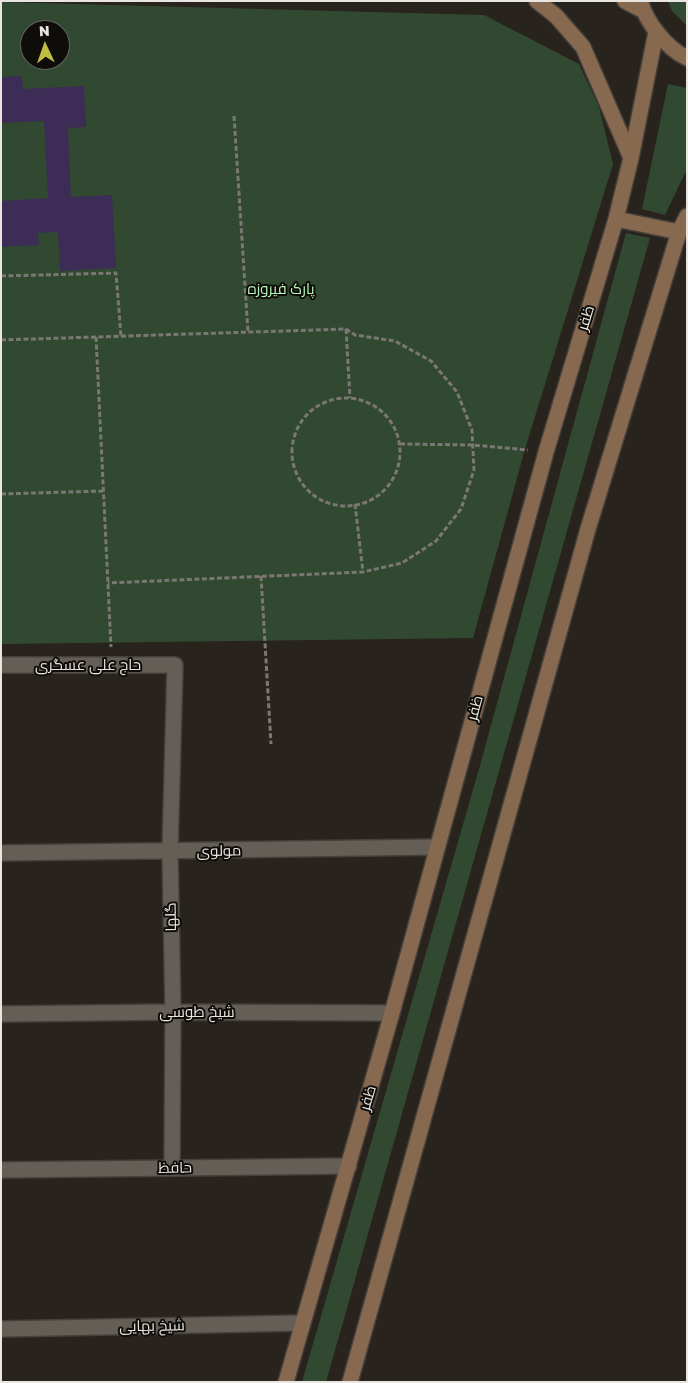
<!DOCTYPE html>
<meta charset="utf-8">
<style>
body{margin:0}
#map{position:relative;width:688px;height:1383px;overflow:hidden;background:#28231d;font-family:"Golos Text",sans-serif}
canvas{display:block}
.frame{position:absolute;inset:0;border:2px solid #e9e6e2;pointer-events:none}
.north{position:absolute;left:20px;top:20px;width:50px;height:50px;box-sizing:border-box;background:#0f0d0a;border:1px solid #666460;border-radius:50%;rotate:357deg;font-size:14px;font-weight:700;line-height:20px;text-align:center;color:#e9e6e2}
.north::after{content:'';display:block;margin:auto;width:18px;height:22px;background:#c0be40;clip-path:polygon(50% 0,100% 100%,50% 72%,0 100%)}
</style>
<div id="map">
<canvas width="688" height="1383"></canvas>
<div class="frame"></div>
<div class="north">N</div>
</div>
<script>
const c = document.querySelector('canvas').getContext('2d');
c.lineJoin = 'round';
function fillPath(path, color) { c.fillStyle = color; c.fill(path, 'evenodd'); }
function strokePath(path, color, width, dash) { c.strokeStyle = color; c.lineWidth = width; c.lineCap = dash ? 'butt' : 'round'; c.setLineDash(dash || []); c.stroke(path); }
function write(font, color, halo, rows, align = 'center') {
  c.font = font + ' "Golos Text",Cairo,sans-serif'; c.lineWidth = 4; c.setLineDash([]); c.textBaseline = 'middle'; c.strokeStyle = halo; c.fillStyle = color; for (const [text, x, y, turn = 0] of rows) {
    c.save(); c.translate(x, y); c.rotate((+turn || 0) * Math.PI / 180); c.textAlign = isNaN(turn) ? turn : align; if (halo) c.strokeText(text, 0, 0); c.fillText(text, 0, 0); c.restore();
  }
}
fillPath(new Path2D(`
 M668,1h19v25l-15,-15z
 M1,2l483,13 95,49 20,43 14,57 -88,285 -52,189 -472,6zM30,30h30v30h-30z
 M668,84l19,4v81l-22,46 -23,-6z
 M626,233l24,5 -324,1144h-24l177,-613z`), '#324931');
fillPath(new Path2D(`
 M22,76l1,13 61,-3 2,41 -18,1 3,69 41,-2 4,73 -56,3 -2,-39 -20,1 1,12 -38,2v-46l47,-3 -4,-77 -43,2v-46z`), '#3c2c56');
const street = new Path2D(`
 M1,665h174l-5,187 3,160 -1,156
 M1,853l436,-6
 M1,1014l172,-2 219,1
 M1,1170l348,-4
 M1,1329l301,-6`);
const secondary = new Path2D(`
 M537,1l19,15 27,31 48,111
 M625,1l19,10
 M640,1c7,22 26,47 47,57
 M616,219l63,13
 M286,1382l106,-369 154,-561 70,-233 15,-61 25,-126
 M350,1382l238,-853 91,-297 8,-16`);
strokePath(street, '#45403c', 18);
strokePath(secondary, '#45403c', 18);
strokePath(new Path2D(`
 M234,116l14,216
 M1,276l115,-3 5,63
 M346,329l4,69
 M96,337l15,310
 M1,340l345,-11 9,6 40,6 36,20 26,31 15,38 2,40 -13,39 -25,32 -34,22 -39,9 -255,11
 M292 452a54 54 0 1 1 108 0a54 54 0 1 1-108 0Z
 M400,444l73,1 55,5
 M1,494l102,-3
 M355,504l8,68
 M261,576l10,168`), '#7b7772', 3, [5, 2.5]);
strokePath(street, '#645e57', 15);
strokePath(secondary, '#87694f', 15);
write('15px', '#b8f5b6', '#0f0d0a', [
 ["پارک فیروزه",281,289]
]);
write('15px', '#e9e6e2', '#0f0d0a', [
 ["ظفر",586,318,-73],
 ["حاج علی عسگری",88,665],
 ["ظفر",475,708,-75],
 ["مولوی",219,851,-1],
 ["گلها",171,917,-91],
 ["شیخ طوسی",197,1012],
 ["ظفر",368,1098,-74],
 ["حافظ",175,1168,-1],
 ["شیخ بهایی",152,1326,-1]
]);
</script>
